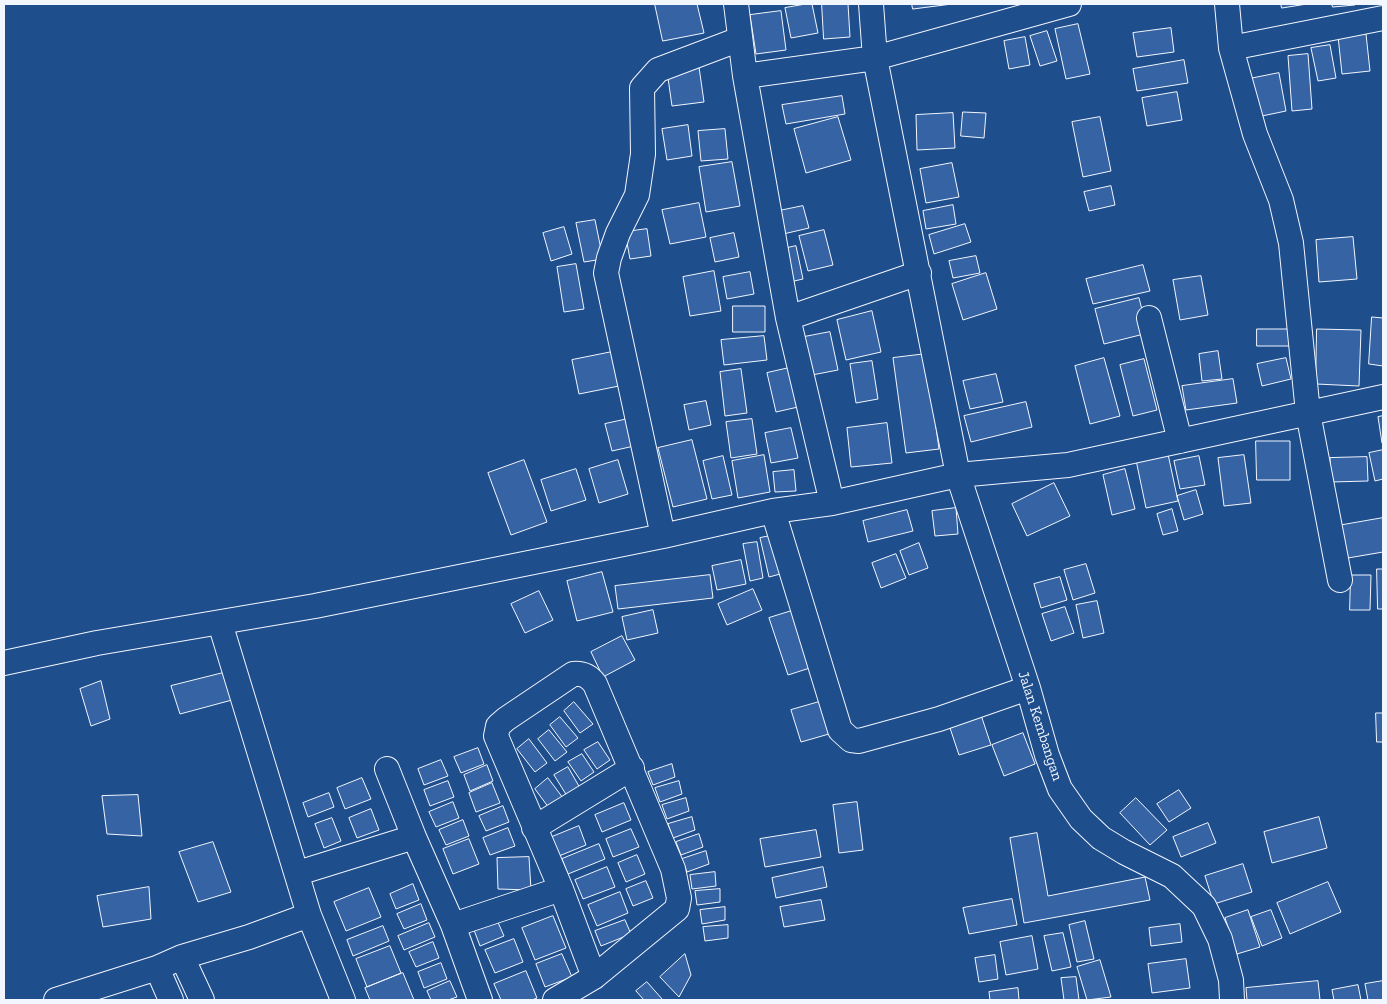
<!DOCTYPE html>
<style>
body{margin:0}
#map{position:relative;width:1387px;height:1004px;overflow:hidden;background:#1f4e8c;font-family:"Zilla Slab",serif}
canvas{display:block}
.frame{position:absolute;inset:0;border:5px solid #f2f6ff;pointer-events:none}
</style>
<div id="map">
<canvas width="1387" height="1004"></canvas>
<div class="frame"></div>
</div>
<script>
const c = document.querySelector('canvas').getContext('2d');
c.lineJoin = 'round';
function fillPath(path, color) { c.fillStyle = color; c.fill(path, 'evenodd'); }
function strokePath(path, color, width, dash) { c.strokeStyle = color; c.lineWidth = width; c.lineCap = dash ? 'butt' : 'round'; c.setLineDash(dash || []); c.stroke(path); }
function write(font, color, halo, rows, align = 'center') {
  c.font = font + ' "Zilla Slab",serif'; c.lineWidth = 4; c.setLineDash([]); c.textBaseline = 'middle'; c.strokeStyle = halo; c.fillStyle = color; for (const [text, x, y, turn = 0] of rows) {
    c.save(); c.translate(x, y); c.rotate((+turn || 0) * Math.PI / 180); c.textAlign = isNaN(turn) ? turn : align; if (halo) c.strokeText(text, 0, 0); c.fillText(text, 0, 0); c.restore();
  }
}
const building = new Path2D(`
 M655,4h42l7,29 -41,8z
 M806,4h6l6,29 -27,5 -6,-30z
 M822,4h26l2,33 -26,2z
 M912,4h40l-39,5z
 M1281,4h26l-25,4z
 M1332,4h23v1l-22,2z
 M781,11l5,39 -30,4 -6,-39z
 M1078,24l12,50 -24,5 -11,-50z
 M1171,28l3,24 -37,5 -4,-24z
 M1047,31l10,30 -17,5 -10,-30z
 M1366,34l4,37 -28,3 -4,-38z
 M1025,37l5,28 -21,4 -5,-28z
 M1330,45l6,33 -18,3 -7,-33z
 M1308,54l4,55 -20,2 -4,-55z
 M1184,60l4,23 -51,8 -4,-22z
 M699,67l5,35 -32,4 -5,-35z
 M1279,73l7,38 -29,6 -8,-38z
 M1177,92l5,28 -35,6 -5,-28z
 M842,96l3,18 -59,10 -4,-19z
 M963,112l23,1 -2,25 -23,-2z
 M953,113l2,35 -38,2 -1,-35z
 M838,117l13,43 -45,13 -12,-44z
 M1100,117l11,54 -28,6 -11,-55z
 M688,125l4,31 -25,4 -5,-31z
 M725,129l3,30 -27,2 -3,-30z
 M732,162l8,44 -34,6 -7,-45z
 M952,163l7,34 -33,6 -6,-34z
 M1111,186l4,19 -26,6 -5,-19z
 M699,203l7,34 -36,7 -8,-34z
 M953,205l3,19 -30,5 -3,-18z
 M803,206l6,22 -30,7 -5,-23z
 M595,220l8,39 -19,3 -8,-39z
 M965,224l6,18 -37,12 -5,-19z
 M564,227l8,27 -21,7 -8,-28z
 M647,229l4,27 -21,3 -5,-27z
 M824,230l9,35 -25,6 -9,-35z
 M734,233l5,24 -24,5 -5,-24z
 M1353,237l4,42 -38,3 -3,-42z
 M796,246l7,33 -13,3 -7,-33z
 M976,256l4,17 -27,5 -4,-17z
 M576,264l8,45 -20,3 -7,-45z
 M1143,265l7,26 -57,13 -7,-25z
 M714,271l7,40 -31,5 -7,-39z
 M750,272l4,22 -27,5 -4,-22z
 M986,273l11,36 -34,11 -11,-36z
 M1201,276l7,39 -28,5 -7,-40z
 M1139,298l9,35 -44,11 -9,-35z
 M733,306h32v26h-32z
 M872,311l9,41 -35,8 -9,-40z
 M1372,317l11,1v48l-14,-2z
 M1257,329h32l1,17h-33z
 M1317,329l44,1 -2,56 -43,-2z
 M830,332l8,38 -26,5 -8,-38z
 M764,336l3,24 -43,5 -3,-25z
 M1218,351l4,28 -20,2 -3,-27z
 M612,352l7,34 -40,8 -7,-34z
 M926,354l13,95 -33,4 -13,-95z
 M1104,358l16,58 -30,8 -15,-58z
 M1286,358l5,21 -29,7 -5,-22z
 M1144,359l13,51 -24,6 -13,-51z
 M872,361l6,38 -22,4 -6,-39z
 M789,368l9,39 -22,5 -9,-39z
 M741,369l6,44 -22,3 -5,-44z
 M996,374l7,28 -33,7 -7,-28z
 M1233,379l4,24 -51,7 -4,-24z
 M706,401l5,24 -22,5 -5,-25z
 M1026,402l6,25 -61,15 -7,-26z
 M1383,416v27h-1l-4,-26z
 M628,419l6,27 -22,5 -7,-27z
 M752,419l5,35 -26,4 -5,-36z
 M887,423l5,40 -41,4 -4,-39z
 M791,428l7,30 -27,5 -6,-30z
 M692,440l15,59 -34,8 -15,-59z
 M1256,441h34v39h-33z
 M1383,450v29l-8,2 -6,-28z
 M1168,454l10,47 -32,7 -10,-48z
 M764,455l6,37 -32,6 -6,-37z
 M1244,455l7,48 -27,3 -6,-48z
 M723,456l9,39 -20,4 -9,-38z
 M1199,456l6,29 -25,4 -6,-28z
 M1367,457l1,24 -37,1 -1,-24z
 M524,460l23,62 -36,13 -23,-62z
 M618,460l10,34 -29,9 -10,-34z
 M576,469l10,31 -35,11 -10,-31z
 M1125,469l10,40 -23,6 -9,-40z
 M794,470l2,21 -21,1 -2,-20z
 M1054,483l16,33 -43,20 -15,-32z
 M1196,490l7,24 -19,6 -7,-24z
 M956,508l2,26 -23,2 -3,-25z
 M1172,509l6,22 -15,4 -6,-21z
 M907,510l6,21 -45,11 -5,-21z
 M1383,518v34l-41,7 -5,-33z
 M775,535l9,38 -15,4 -9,-39z
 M757,542l6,36 -13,3 -7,-37z
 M919,543l9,25 -19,7 -9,-24z
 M896,554l10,24 -25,10 -9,-25z
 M741,560l5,24 -29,6 -5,-24z
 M1086,564l9,29 -22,7 -9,-30z
 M1377,569h6v40h-5z
 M602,572l11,40 -36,9 -10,-40z
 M710,575l3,23 -95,11 -3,-23z
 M1351,575h20l-1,35h-20z
 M1060,577l7,23 -26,8 -7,-24z
 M753,589l9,21 -35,15 -9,-21z
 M539,591l14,29 -28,13 -14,-29z
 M1097,601l7,32 -21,5 -7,-33z
 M1065,607l9,26 -23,8 -9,-27z
 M798,609l18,57 -28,9 -19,-57z
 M653,610l5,23 -31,7 -5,-23z
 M622,636l13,24 -32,17 -12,-25z
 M223,673l9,27 -52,14 -9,-28z
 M101,681l9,38 -19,7 -11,-37z
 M574,702l19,22 -13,9 -16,-22z
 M819,702l10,32 -28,8 -10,-32z
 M1376,713h7v29h-6z
 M981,715l10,30 -32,10 -10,-30z
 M560,717l18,21 -12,9 -16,-22z
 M549,730l18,22 -12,9 -17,-22z
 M1023,733l12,31 -31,12 -12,-31z
 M529,739l18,24 -12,9 -18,-23z
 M598,742l12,18 -13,9 -13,-19z
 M478,748l6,16 -23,9 -7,-16z
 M582,754l12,18 -13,9 -13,-19z
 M441,760l7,16 -24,9 -6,-16z
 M672,764l3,13 -22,8 -5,-13z
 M487,765l6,16 -23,10 -6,-16z
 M568,767l12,21 -13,8 -13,-21z
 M362,778l9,21 -26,10 -8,-21z
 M548,778l15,20 -14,10 -14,-19z
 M448,781l6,16 -24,9 -6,-16z
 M679,781l3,13 -22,8 -5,-14z
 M492,783l8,20 -24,9 -7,-19z
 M1179,790l12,18 -22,14 -12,-18z
 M329,793l5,14 -26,10 -5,-14z
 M138,795l4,41 -35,-2 -5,-38z
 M686,798l3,13 -22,8 -5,-14z
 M1136,798l31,32 -17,15 -30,-32z
 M453,802l6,16 -23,9 -7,-15z
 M857,802l6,48 -24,3 -6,-48z
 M624,803l7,17 -29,12 -7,-17z
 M503,806l6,16 -23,9 -7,-15z
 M371,809l8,21 -22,8 -8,-20z
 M692,817l3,13 -22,8 -5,-14z
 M1319,817l8,31 -55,15 -8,-31z
 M332,818l9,23 -17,7 -9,-24z
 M463,820l6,16 -23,9 -7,-15z
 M1208,823l8,20 -35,14 -8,-20z
 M579,826l7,19 -27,11 -7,-19z
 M508,828l7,18 -25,9 -7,-17z
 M631,829l8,18 -26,10 -7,-18z
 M816,830l5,27 -56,10 -5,-28z
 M1037,833l11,63 97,-19 5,23 -126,23 -14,-85z
 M699,834l4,13 -22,8 -5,-13z
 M469,839l10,25 -26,10 -10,-25z
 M213,842l18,50 -33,10 -19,-50z
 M599,844l6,15 -37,15 -6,-15z
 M706,851l3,13 -22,8 -5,-13z
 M637,855l8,19 -19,8 -8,-19z
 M529,857l2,33 -33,-1 -1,-31z
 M1243,864l9,28 -38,12 -9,-28z
 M607,867l8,20 -32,12 -8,-19z
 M823,867l4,20 -51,11 -4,-20z
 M715,872l1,14 -24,3 -2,-14z
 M646,881l7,17 -20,8 -7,-17z
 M1328,882l13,30 -51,22 -13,-31z
 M413,884l6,16 -23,9 -6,-15z
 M149,887l2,32 -48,8 -6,-31z
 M369,888l12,29 -35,14 -12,-29z
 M720,889v13l-23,3 -2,-14z
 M620,892l8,21 -31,13 -9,-21z
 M1012,899l5,26 -48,9 -6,-26z
 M821,900l4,20 -41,7 -4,-20z
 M421,904l6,16 -23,9 -7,-15z
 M725,907v13l-23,4 -2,-14z
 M1248,910l12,37 -23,7 -12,-36z
 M1271,910l11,28 -20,8 -11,-29z
 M553,916l13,32 -31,12 -13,-32z
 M497,920l7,16 -24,10 -6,-16z
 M625,920l6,14 -30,12 -6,-15z
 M1085,921l9,38 -17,3 -8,-37z
 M429,923l6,14 -31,13 -6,-14z
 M1180,924l2,18 -31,4 -2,-18z
 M728,925v13l-23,3 -2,-14z
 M383,926l6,15 -36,15 -6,-16z
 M1063,933l8,34 -19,4 -8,-35z
 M1032,936l6,33 -32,6 -6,-33z
 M514,939l9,23 -28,11 -10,-23z
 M433,942l6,16 -23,9 -7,-15z
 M390,946l11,27 -34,14 -11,-28z
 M562,954l10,23 -27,10 -9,-23z
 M685,954l6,21 -12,22 -19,-20z
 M995,955l3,24 -19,3 -4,-24z
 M1186,959l4,29 -38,5 -4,-29z
 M1100,960l11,37 -24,3 -10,-33z
 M441,963l6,16 -23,9 -6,-16z
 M526,971l11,27 -5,2h-31l-7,-16z
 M403,973l11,27h-44l-5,-12z
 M1076,977l3,23h-15l-3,-22z
 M450,981l7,16 -9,3h-17l-4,-9z
 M1318,981l2,19h-73l-1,-12z
 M1383,981v19h-15l-3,-16z
 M647,982l16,18h-19l-8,-9z
 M1358,985l3,15h-27l-2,-10z
 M1018,988l1,12h-29l-1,-8z`);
fillPath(building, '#3563a3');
strokePath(building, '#f2f6ff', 1);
const minor = new Path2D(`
 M736,4l9,72 43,242 44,185
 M871,4l4,54 83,417 70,213 19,67 13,34 21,30 20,19 23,14 48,24 32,30 16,33 11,41 1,20
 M1227,4l4,44 24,86 26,66 10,43 17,170 32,167
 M1231,48l152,-30
 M745,76l130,-18 194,-54
 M788,318l131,-45
 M1149,318l31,123
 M773,511l67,219 11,10 8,1 80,-22 89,-31
 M663,536l-57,-263 3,-15 9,-25 19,-38 6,-41 -1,-66 16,-18 82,-31
 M4,663l93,-20 218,-37 348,-70 110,-25 59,-8 126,-28 110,-10 315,-68
 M387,769l27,68 39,88 27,75
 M534,828l98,-60
 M298,873l116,-36
 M309,915l34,85
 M453,925l108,-36
 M182,957l20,43
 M157,968l14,32
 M56,1000l101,-32 25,-11 67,-20 60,-22 -89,-292
 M555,1000l39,-23 83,-68 2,-11 -6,-29 -78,-185c-6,-8 -12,-11 -22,-10l-67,45 -8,7 -2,10 65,153 33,88`);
strokePath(minor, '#f2f6ff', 26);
strokePath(minor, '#1f4e8c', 24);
write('15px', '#f2f6ff', '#1f4e8c', [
 ["Jalan Kembangan",1040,726,72]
]);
</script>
